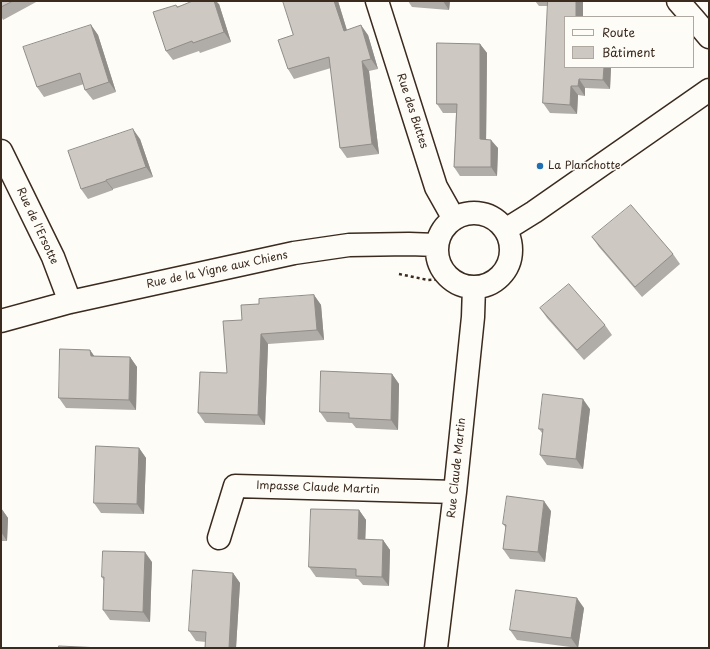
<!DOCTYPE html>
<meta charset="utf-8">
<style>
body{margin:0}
#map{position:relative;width:710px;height:649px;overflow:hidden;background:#fdfcf7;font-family:"Playpen Sans",sans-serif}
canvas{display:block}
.frame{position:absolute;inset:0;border:2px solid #3b2a1e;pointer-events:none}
.legend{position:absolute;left:564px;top:16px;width:130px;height:52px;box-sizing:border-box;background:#fdfcf7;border:1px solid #afa8a0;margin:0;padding:5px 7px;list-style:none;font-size:12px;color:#3b2a1e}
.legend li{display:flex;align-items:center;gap:8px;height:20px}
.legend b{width:20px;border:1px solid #afa8a0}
</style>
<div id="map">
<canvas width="710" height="649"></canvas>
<div class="frame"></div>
<ul class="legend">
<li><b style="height:5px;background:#fdfcf7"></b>Route</li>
<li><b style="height:11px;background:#cdc8c2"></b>Bâtiment</li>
</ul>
</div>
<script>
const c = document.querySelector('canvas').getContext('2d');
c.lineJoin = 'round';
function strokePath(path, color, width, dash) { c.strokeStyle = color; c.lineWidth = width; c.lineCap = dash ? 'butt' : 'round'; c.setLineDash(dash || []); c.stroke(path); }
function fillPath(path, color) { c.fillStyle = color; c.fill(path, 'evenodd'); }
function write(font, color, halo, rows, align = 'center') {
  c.font = font + ' "Playpen Sans",sans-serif'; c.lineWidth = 3; c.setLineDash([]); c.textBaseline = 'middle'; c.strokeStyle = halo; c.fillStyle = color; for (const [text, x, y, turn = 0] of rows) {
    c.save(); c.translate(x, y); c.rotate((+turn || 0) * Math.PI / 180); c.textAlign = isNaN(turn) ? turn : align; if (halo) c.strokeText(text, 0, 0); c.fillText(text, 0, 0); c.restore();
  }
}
const street = new Path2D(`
 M377,1l59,186 18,32
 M678,1l14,16
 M693,18l16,19
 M1,151l52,106 17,45
 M437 250a37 37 0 1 1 74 0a37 37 0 1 1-74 0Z
 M505,230l29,-18 175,-122
 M1,321l69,-19 224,-49 55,-8 60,-1 28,1
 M219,538l16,-52 220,6
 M436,648l19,-156 18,-175 1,-30`);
strokePath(street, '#3b2a1e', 25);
strokePath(new Path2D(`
 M399,274l29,6 19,-1`), '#3b2a1e', 2.5, [3, 3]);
strokePath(street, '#fdfcf7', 22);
fillPath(new Path2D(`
 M1,1h37l-35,19 -2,-4z
 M338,1l9,29 21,5 10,34 -9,2 10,83 -32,4 -7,-10 -9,-80 -37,11 -6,-10 5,-34z
 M408,1h42l-1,9 -37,-3z
 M535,1h48v16h-18v50h46l-1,22 -25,-1v8l-7,-1 -1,19 -27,-1 -7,-10 5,-97h-9z
 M219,4l12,38 -31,11 -1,-2 -26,9 -7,-9 11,-45z
 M91,25l7,10 18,57 -23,8 -8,-10 -1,-6 -40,13 -7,-10z
 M480,44l7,9 -1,86 12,9 -1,28h-37l-6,-9 2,-54h-13l-6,-9z
 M140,139l13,38 -40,12v1l-25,9 -7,-10z
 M592,237l81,17 7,10 -38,33 -43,-50z
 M314,295l7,10 3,35 -56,4 -3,81 -60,-2 -7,-10 29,-40 15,-53 17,-16z
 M540,308l65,17 7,10 -28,25 -37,-42z
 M90,350l4,6 36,1 7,10 -1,43 -70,-2 -7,-10z
 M392,374l7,10 -1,46 -42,-2 -4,-5 -25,-1 -7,-10z
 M590,409l-7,60 -36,-4 -7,-10 2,-22 -3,-4z
 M139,448l7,10 -2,56 -43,-1 -7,-10z
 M1,508l7,10 -1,23h-6z
 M359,510l7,10 -1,20h18l7,10 -1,36 -26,-1 -5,-6 -42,-2 -7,-10z
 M551,511l-6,51 -35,-3 -7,-10 3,-21 -3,-4z
 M152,562l-2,60 -40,-2 -7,-10 1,-29 -2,-4z
 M233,573l7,10 -4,65h-31l1,-6 -10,-1 -7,-10z
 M584,608l-6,40 -61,-8 -7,-10z`), '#b0aca7');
fillPath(new Path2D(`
 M214,1h2l3,3 12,38 -7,-10z
 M334,1h4l12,40 -6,-10z
 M443,1h7l-1,9z
 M576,1h7v16h-7z
 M91,25l7,10 18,57 -7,-10z
 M361,25l7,10 10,34 -7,-10z
 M480,44l7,9 -1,95 -6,-9z
 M362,61l7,10 10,83 -7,-10z
 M604,67h7l-1,22 -7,-9z
 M579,79l6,9v8l-7,-10z
 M571,86l7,9 -1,19 -7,-9z
 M133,129l7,10 13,38 -7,-10z
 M491,140l7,8 -1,28 -6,-9z
 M106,180l7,9v1l-7,-9z
 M314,295l7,10 3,35 -7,-10z
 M261,334l7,10 -3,81 -7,-10z
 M90,350l7,10 -6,-4z
 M130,357l7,10 -1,43 -7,-10z
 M392,374l7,10 -1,46 -7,-10z
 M583,399l7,10 -7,60 -7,-10z
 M139,448l7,10 -2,56 -7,-10z
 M544,501l7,10 -6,51 -7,-10z
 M1,508l7,10 -1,23 -6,-9z
 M359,510l7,10 -1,29 -7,-10z
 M383,540l7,10 -1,36 -7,-9z
 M145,552l7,10 -2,60 -7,-10z
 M233,573l7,10 -4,65h-7z
 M577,598l7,10 -6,40 -7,-10z`), '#908c88');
const building = new Path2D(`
 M1,1h12l-12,6z
 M193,1h21l10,31 -31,11 -1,-2 -26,10 -13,-39 23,-7 1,2z
 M283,1h51l10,30 17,-6 10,34 -9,2 10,83 -32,4 -11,-91 -41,12 -10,-29 15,-5z
 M548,1h28v16h-11v50h39l-1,13 -24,-1 -1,7h-7l-1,19 -27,-2z
 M91,25l18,57 -24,8 -5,-17 -43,14 -14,-40z
 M437,43l43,1v95l11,1v27h-37l3,-63h-20z
 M133,129l13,38 -40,13v1l-25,8 -13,-38z
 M631,205l42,49 -38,33 -43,-50z
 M569,284l36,41 -28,25 -37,-42z
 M314,295l3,35 -56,4 -3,81 -60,-2 2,-41 27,1 -4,-52 19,-1 -1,-15 18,-1v-5z
 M60,349l30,1 1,6 39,1 -1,43 -70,-2z
 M321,371l71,3 -1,46 -42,-2v-5l-29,-1z
 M543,394l40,5 -7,60 -36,-4 3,-26h-4z
 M96,446l43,2 -2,56 -43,-1z
 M507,496l37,5 -6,51 -35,-3 3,-24 -3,-1z
 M311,509l48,1 -1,29 25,1 -1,37 -26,-1v-7l-47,-2z
 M103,551l42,1 -2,60 -40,-2 1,-33h-2z
 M193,570l40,3 -4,75h-24l1,-16 -17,-1z
 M516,590l61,8 -6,40 -61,-8z
 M59,646l42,2h-42z`);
fillPath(building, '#cdc8c2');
strokePath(building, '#908c88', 1);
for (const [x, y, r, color] of [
 [540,166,4,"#1f6fb2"]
]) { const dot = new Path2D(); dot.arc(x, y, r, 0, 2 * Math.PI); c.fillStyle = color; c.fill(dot); strokePath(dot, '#fdfcf7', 1.5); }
write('11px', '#3b2a1e', '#fdfcf7', [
 ["Rue des Buttes",412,111,72],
 ["Rue de l'Ersotte",37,226,65],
 ["Rue de la Vigne aux Chiens",217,270,-12],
 ["Rue Claude Martin",457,468,-84],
 ["Impasse Claude Martin",318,488,2]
]);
write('11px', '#3b2a1e', '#fdfcf7', [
 ["La Planchotte",548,166]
], 'left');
</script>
